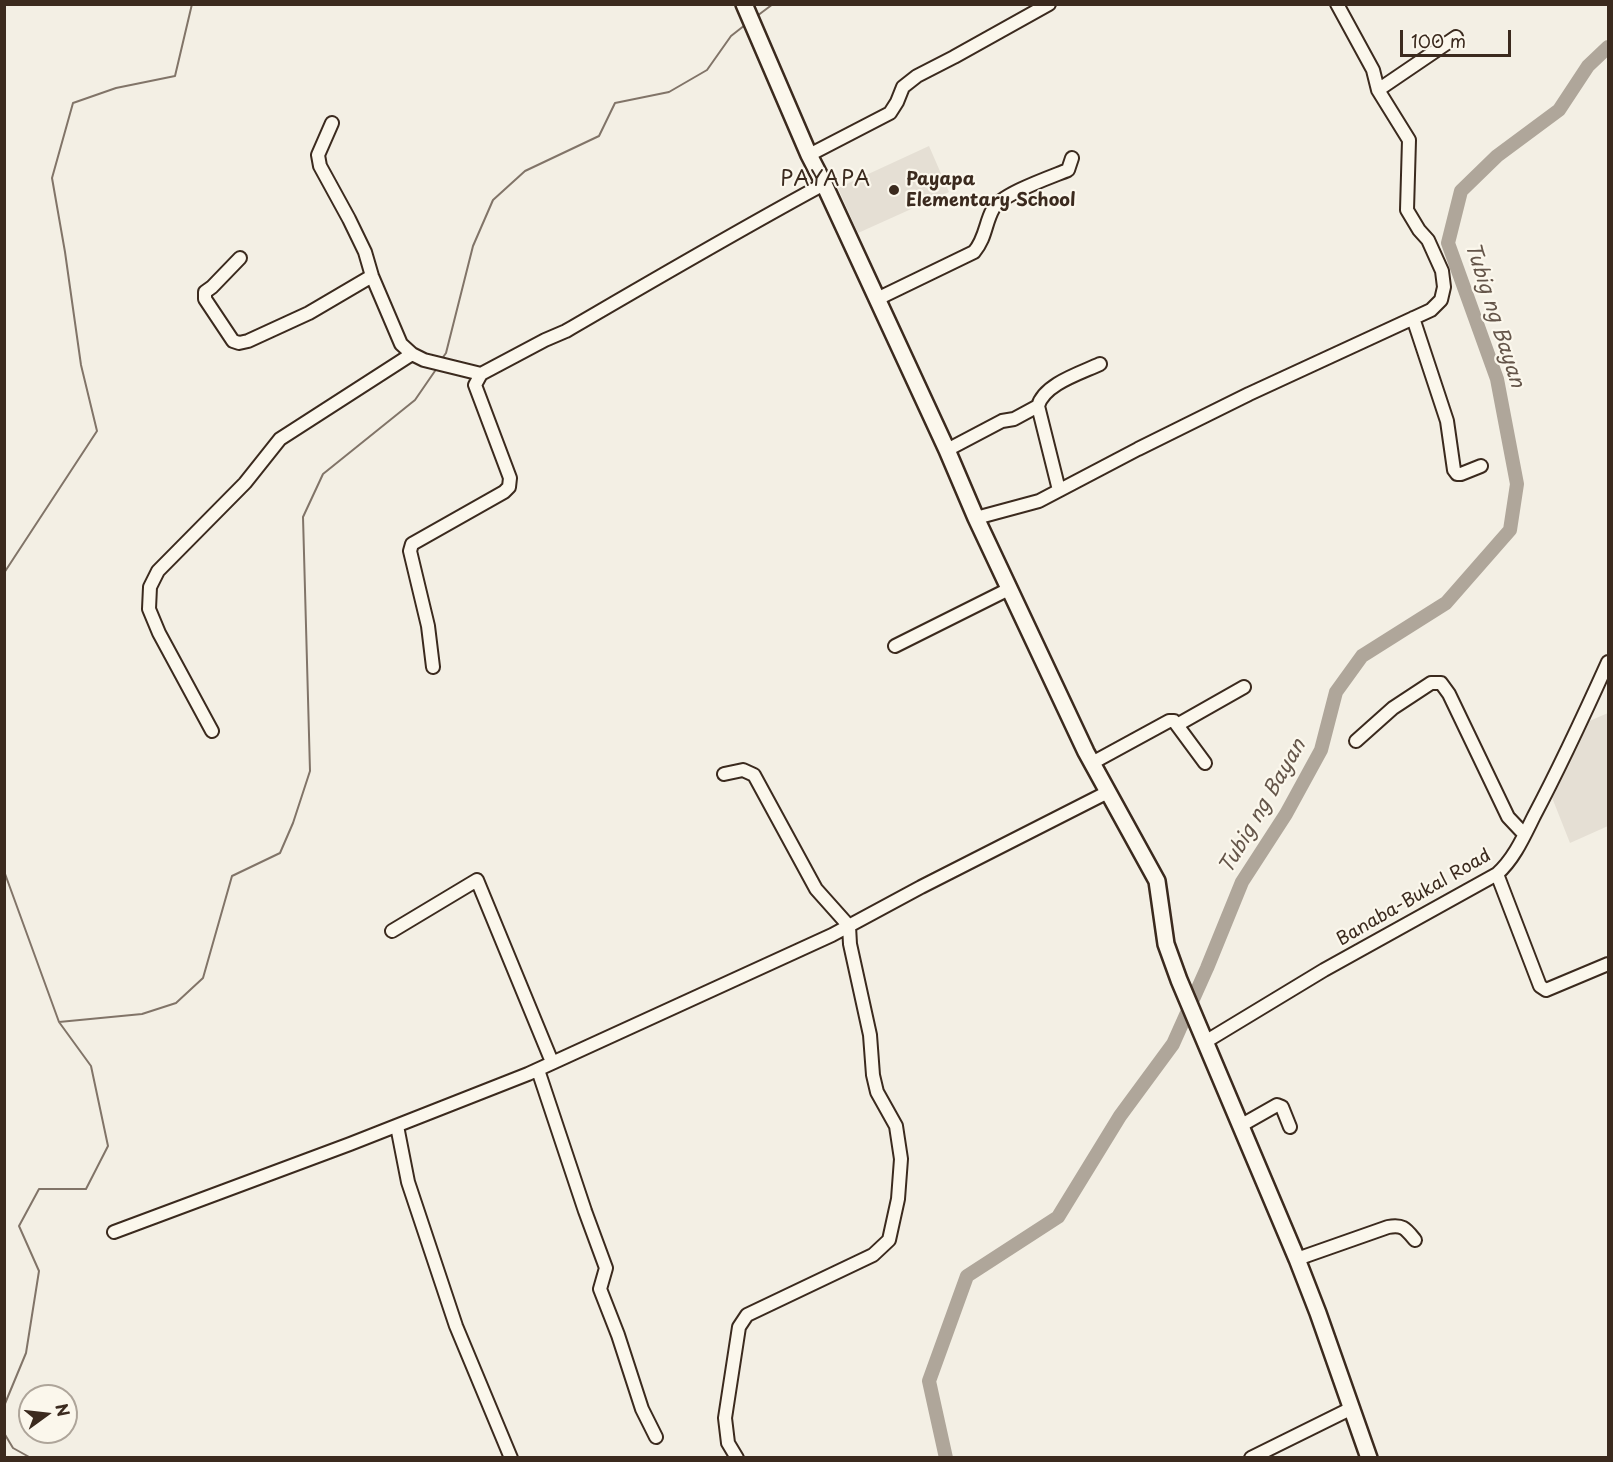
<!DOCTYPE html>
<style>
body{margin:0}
#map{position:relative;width:1613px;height:1462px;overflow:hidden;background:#f3efe4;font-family:"Playpen Sans",sans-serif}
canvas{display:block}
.frame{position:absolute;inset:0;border:6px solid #3b2a1e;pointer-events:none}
.north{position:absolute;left:18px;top:1384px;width:60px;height:60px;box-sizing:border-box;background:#fbf7ec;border:2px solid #aea59a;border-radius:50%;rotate:75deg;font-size:16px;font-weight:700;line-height:24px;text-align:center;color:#3b2a1e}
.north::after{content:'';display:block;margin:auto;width:21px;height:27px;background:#3b2a1e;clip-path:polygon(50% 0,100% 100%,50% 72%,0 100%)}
.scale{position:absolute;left:1400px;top:30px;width:111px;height:27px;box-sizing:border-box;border:3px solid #3b2a1e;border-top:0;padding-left:8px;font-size:18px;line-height:21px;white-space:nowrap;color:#3b2a1e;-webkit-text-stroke:4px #fbf7ec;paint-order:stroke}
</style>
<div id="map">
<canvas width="1613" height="1462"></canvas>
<div class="frame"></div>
<div class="north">N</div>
<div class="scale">100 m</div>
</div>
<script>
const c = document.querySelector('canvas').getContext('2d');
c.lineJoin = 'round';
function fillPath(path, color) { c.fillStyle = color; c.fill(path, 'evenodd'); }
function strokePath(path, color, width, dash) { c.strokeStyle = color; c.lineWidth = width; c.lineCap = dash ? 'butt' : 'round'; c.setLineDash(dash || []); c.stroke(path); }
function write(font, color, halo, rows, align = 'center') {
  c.font = font + ' "Playpen Sans",sans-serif'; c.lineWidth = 4.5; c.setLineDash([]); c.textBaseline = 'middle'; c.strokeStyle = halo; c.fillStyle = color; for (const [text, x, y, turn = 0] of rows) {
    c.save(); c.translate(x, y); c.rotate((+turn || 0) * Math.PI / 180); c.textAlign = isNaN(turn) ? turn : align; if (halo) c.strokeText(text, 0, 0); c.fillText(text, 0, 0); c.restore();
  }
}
fillPath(new Path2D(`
 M929,146l20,46 -91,41 -20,-45z
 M1608,713v113l-38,17 -19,-48 36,-73z`), '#e5dfd4');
strokePath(new Path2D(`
 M757,16l16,-12
 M441,360l5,-7 27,-107 20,-46 32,-29 74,-35 16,-33 54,-11 38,-22 24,-34 14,-11
 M4,573l93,-142 -16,-66 -16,-113 -13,-74 21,-75 43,-15 59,-12 17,-72
 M4,871l55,151 32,44 17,80 -22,43h-47l-20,37 20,45 -13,82 -22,53
 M59,1022l83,-8 34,-11 27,-25 29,-102 48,-23 13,-30 17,-52 -7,-254 20,-43 92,-74 22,-32
 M4,1433l9,15 18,10`), '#817468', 2);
strokePath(new Path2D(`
 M946,1458l-17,-77 38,-105 91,-59 62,-101 53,-72 34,-76 35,-86 44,-68 35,-64 15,-58 26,-36 84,-53 64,-73 7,-46 -20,-105 -49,-136 13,-52 36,-35 62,-46 29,-44 20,-19`), '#afa69a', 14);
const minor = new Path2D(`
 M1378,90l78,-53
 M332,123l-14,32 2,11 29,53 16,33 7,24 29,68 11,10 12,6 57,14
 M809,155l81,-42 7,-11 6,-15 14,-11 37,-19 95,-53
 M240,258l-28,29 -7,5v7l28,42 6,2 9,-2 61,-28 63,-37
 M877,299l97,-47c12,-14 11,-29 19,-43 8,-15 58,-32 75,-39l4,-12
 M1413,318l34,103 7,49 3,4h4l20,-8
 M947,450l55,-29 12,-2 24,-13
 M1059,490l-21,-84c6,-22 43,-33 62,-42
 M976,518l63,-17 99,-52 111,-55 182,-84 10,-10 3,-13 -2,-16 -14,-31 -9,-10 -12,-20 2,-70 -31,-50 -5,-20 -36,-66
 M895,646l114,-57
 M433,667l-5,-41 -18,-75 2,-7 92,-52 5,-5 1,-9 -35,-93 6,-11 64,-34 21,-9c86,-50 171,-100 258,-147
 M1177,725l67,-38
 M212,731l-53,-98 -10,-24 1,-22 8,-16 87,-88 35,-44 132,-85
 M1356,741l37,-33 38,-25h10l8,11 59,123 16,17
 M1092,763l77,-42h5l31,42
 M724,774l19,-4 11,5 62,114 33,37 1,18 20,91 3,40 4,17 19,34 5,33 -3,40 -9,41 -16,15 -126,60 -8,12 -14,91 3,25 9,15
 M1497,874l43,112 6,4 62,-26
 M392,931l85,-51 75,182
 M1205,1042l119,-72 173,-96c17,-15 27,-38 37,-58 27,-51 51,-103 74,-154
 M538,1070l47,141 21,57 -6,21 18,46 24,74 14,28
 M397,1126l11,56 48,144 55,132
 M1240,1126l37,-21 5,2 8,20
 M114,1232l236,-88 178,-70 304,-139 89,-48 187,-95
 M1297,1259l91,-32c15,-3 18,2 27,13
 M1251,1458l101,-50`);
const major = new Path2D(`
 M744,4l65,151 15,29 123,266 29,68 110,234 71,129 9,63 13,36 118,279 21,54 51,145`);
strokePath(minor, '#3b2a1e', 16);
strokePath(major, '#3b2a1e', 20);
strokePath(minor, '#fbf7ec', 12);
strokePath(major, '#fbf7ec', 15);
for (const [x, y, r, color] of [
 [894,190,6,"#3b2a1e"]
]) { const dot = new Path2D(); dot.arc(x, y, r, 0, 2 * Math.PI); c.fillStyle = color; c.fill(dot); strokePath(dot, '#fbf7ec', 2); }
write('bold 18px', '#3b2a1e', '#fbf7ec', [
 ["Payapa",906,180],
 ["Elementary School",906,201]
], 'left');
write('18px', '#3b2a1e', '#fbf7ec', [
 ["Banaba-Bukal Road",1414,898,-30]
]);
write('italic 20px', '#645549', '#fbf7ec', [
 ["Tubig ng Bayan",1494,315,72],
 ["Tubig ng Bayan",1263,807,-60]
]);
c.letterSpacing = '1.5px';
write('21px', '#3b2a1e', '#fbf7ec', [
 ["PAYAPA",826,180]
]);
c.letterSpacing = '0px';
</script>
